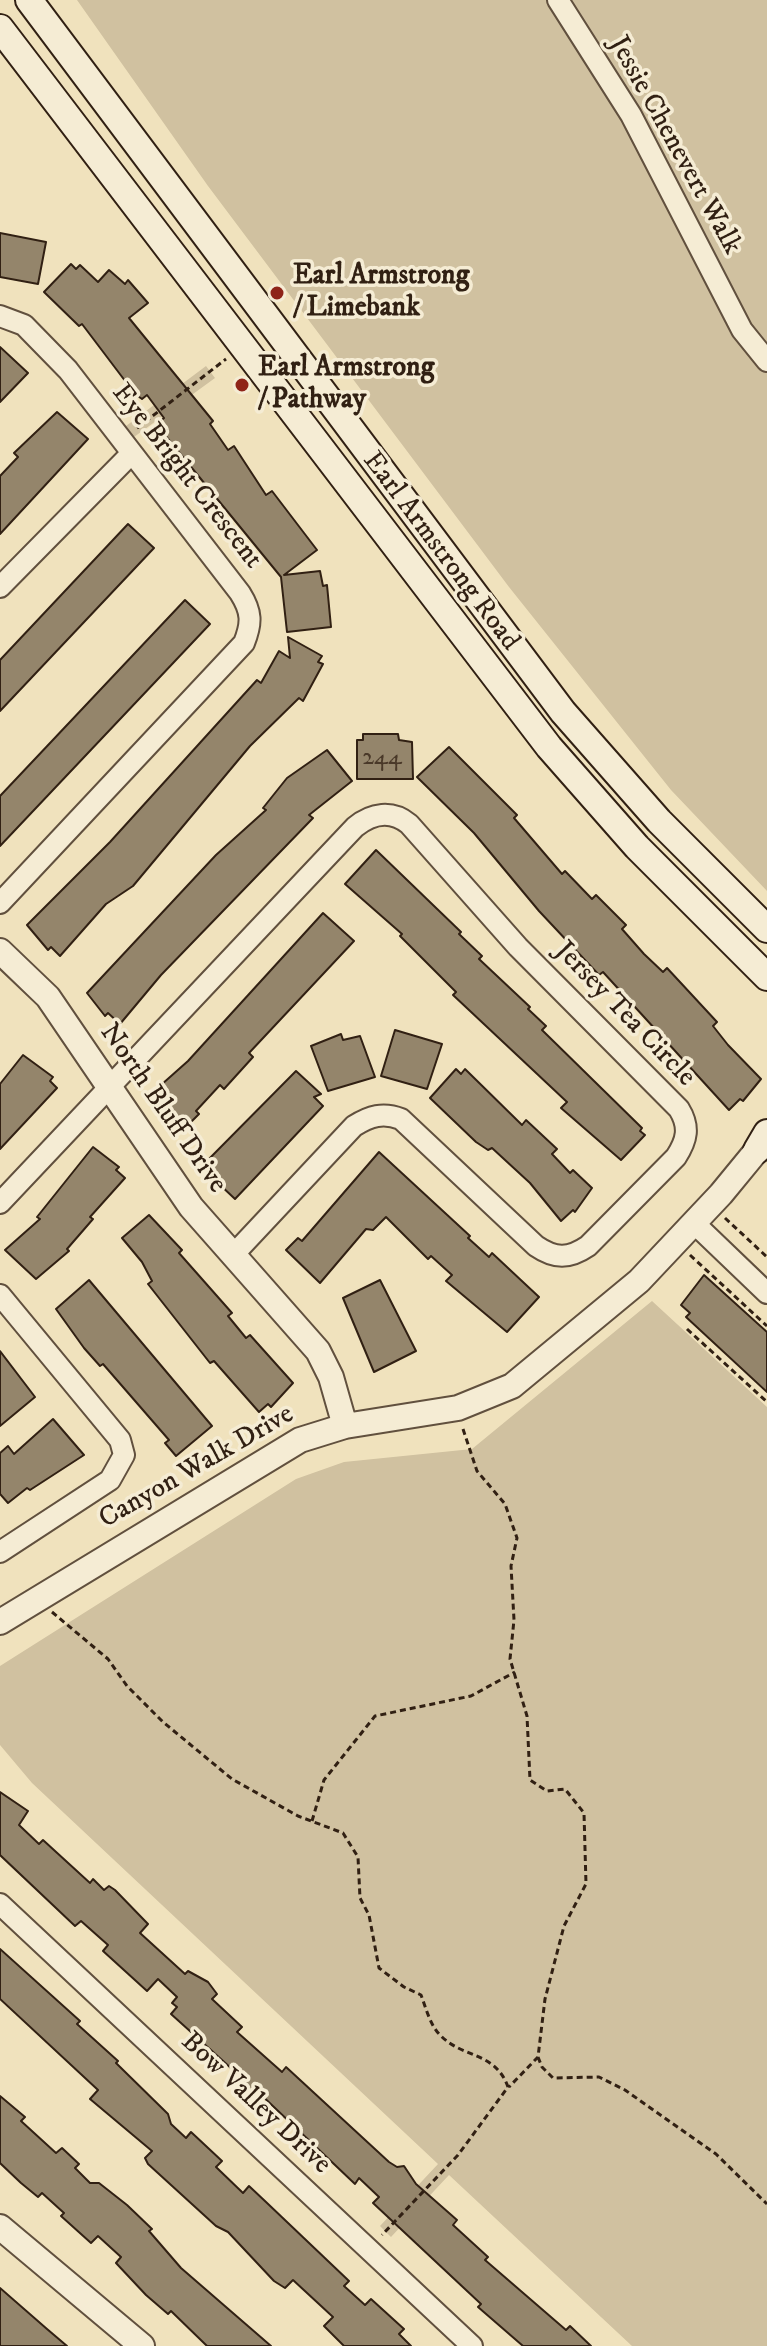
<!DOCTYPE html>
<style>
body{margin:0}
canvas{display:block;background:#f0e2bd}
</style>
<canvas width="767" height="2346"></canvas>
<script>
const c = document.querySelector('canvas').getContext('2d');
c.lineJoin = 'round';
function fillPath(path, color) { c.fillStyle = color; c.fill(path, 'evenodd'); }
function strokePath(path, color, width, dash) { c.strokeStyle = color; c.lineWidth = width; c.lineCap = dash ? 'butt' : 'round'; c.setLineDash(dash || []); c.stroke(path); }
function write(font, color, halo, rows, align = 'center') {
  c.font = font + ' "IM FELL DW Pica",serif'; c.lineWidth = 7; c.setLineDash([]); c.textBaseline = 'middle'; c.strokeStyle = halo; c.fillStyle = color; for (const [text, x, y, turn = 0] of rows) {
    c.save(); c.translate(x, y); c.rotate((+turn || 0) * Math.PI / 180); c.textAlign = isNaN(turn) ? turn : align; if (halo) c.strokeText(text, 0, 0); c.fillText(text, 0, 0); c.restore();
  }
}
fillPath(new Path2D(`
 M77,0h690v891l-96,-101 -162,-203 -301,-401z
 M206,366l9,12 -81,59 -8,-11z
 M652,1301l115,106v939h-135l-183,-171 -58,62 -11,-11 58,-62 -406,-381 -32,-38v-79l296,-187 48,-17 128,-13z`), '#d0c1a0');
const building = new Path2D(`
 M0,233l46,9 -8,42 -38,-7z
 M71,264l5,5 4,-4 18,17 11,-12 16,14 3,-4 20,23 -19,15 84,103 -3,3 18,26 6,-4 32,49 6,-4 45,59 -33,25 36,-4 3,15 4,-1 4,42 -44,5 -6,-55 -121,-148 -2,-6 6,-5 -17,-23 -5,4 -7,-5 -53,-70 -3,2 -35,-34z
 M0,347l28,26 -28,29z
 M57,412l31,27 -88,95v-58l18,-19 -4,-4z
 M128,524l26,24 -154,163v-51z
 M185,600l25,24 -210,222v-50z
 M288,637l34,19 -4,6 5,2 -20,37 -4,-3 -49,48 -117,140 -27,18 -46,52 -9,-9 -3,3 -21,-25 83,-83 147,-162 4,3 18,-32 11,7z
 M363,734h35l1,6 13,2 1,37h-56v-39h6z
 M449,747l68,68 -3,3 48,56 3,-3 27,28 4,-4 30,30 -4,4 22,25 19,18 4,-4 50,54 -4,4 15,19 33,34 -18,22 -3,-2 -11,11 -126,-138 -4,3 -60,-64 -65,-78 -57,-56z
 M327,750l25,31 -43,34 4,3 -152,157 -41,49 -12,-11 -3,3 -18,-23 129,-138 50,-45 -3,-2 24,-30z
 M376,850l85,82 -2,2 23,22 -3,3 51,48 -2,2 18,17 -4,4 100,98 -2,3 5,4 -24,25 -60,-52 6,-6 -114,-107 3,-3 -56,-56 2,-2 -57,-50z
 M323,913l31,28 -105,112 4,4 -29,32 -4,-4 -24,26 3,3 -12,12 -35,-33 36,-32z
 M395,1030l47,14 -15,45 -46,-13z
 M341,1034l2,6 17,-4 15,41 -47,14 -17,-45z
 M23,1055l30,22 -3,4 7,7 -57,61v-65z
 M456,1069l5,5 4,-5 57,56 4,-5 31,29 -5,5 18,19 3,-3 19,18 -17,24 -2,-2 -12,11 -31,-38 -38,-35 -4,2 -12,-8 -46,-44z
 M296,1071l25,23 -7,3 9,9 -88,93 -34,-32z
 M93,1147l26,20 -3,3 9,8 -35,39 3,2 -26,30 2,2 -33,28 -31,-29 35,-31 -3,-2z
 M379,1152l91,84 -2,2 21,19 3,-4 47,44 -32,35 -61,-51 6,-6 -21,-19 -3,3 -42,-42 -13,13 -7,-1 -46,54 -34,-33 12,-12 4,3z
 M149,1215l33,35 -3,3 53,60 -4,3 18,22 4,-3 43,48 -22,24 -3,-3 -9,8 -45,-51 -4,2 -62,-79 4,-3 -10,-19 -20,-24z
 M704,1275l63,57v60l-81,-75 4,-4 -9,-8z
 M89,1280l123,146 -36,30 -11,-13 4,-3 -66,-76 -3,2 -16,-18 -28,-39z
 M380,1280l36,71 -42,21 -31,-74z
 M0,1351l35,46 -35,29z
 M53,1419l31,36 -54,35 -3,-2 -19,15 -8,-9v-41l8,-7 6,8z
 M0,1792l28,19 -9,14 20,19 4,-4 47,43 3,-4 11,11 5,-4 6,4 33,34 -8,9 45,41 3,-3 20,11 9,12 -5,5 30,28 -5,5 45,40 4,-5 103,95 8,5 7,-1 12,18 41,36 -4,5 35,32 -3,3 81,70 4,-4 21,20h-68l-45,-39 3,-3 -108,-101 6,-6 -20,-19 -4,6 -99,-94 -4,5 -12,-12 3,-4 -72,-65 6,-7 -5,-4 5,-6 -19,-18 -11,12 -44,-40 5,-6 -27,-24 -6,5 -75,-71z
 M0,1949l80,72 -3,3 41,37 -2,2 52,51 3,10 15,14 5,-6 31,29 -6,6 27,26 6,-7 17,16 83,79 -5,5 21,19 6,-6 33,30 -5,5 12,12h-67l-20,-20 9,-9 -40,-37 -8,8 -11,-7 -46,-49 -12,-6 -68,-62 -3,-6 7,-7 -62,-52 8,-9 -98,-91z
 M0,2096l25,21 -4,4 35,32 6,-5 17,16 -4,4 15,15h9l28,22 25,24 -3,2 32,37 90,78h-64l-36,-35 -3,3 -22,-19 -30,-32 5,-6 -23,-21 -7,7 -30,-27 3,-3 -22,-20 -4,4 -17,-14 -21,-20z
 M0,2288l47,41 20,17h-67z`);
fillPath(building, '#94856b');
strokePath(building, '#312013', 2);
const minor = new Path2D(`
 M558,0l73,115 111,215 25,31
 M0,316l24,9 44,45 172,223c12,19 12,30 4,50l-244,260
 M0,587l132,-134
 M0,1203l355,-376c17,-14 37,-17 54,-3l109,123 161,162c11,18 8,31 -3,48l-88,89c-19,13 -33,13 -52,0l-135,-127c-18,-7 -31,-3 -47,7l-120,128
 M694,1223l73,70
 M0,1295l120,145 4,15 -14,25 -110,72
 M0,1904l472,442`);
const tertiary = new Path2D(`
 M0,951l48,46 143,210 127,144 13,26 14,49
 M0,1622l300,-182 45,-14 113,-18 54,-22 127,-105 82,-87 46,-56
 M0,2227l142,119`);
const secondary = new Path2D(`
 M29,0l534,712 96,109 108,108
 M0,28l549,719 88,100 130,130
 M757,1150l10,-17`);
strokePath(minor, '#61503e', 24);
strokePath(tertiary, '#61503e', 28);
strokePath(secondary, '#312013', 30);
strokePath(new Path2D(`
 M137,428l89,-69
 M725,1218l42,39
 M690,1255l77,71
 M687,1329l80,73
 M463,1429l14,42 28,33 12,34 -6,28 3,54 -4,39 17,57 3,64 17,11 18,-2 19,24 2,71 -22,42 -19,73 -7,58 -29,30
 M52,1612l56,47 19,27 36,36 69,57 66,37 45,17 15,24 2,41 9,17 10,53 25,19 17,8c5,13 9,30 19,40 23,24 55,16 68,52l-50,68 -76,80
 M312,1821l12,-41 51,-64 96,-20 44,-24
 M538,2057l4,10 11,11 46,-1 26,13 91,64 51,50`), '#312013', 3, [6, 4]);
strokePath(minor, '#f5ecd4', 20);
strokePath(tertiary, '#f5ecd4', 24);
strokePath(secondary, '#f5ecd4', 26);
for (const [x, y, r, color] of [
 [277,293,8,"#8f2418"],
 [242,385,8,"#8f2418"]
]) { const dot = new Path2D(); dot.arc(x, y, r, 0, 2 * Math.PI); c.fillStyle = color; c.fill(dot); strokePath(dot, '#f5ecd4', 3); }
write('24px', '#4a3929', null, [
 ["244",382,759]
]);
write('28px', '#312013', '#f5ecd4', [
 ["Jessie Chenevert Walk",674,146,61],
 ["Eye Bright Crescent",186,477,52],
 ["Earl Armstrong Road",440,552,53],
 ["Jersey Tea Circle",624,1015,46],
 ["North Bluff Drive",162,1109,55],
 ["Canyon Walk Drive",197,1468,-30],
 ["Bow Valley Drive",255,2104,43]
]);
write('bold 28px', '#312013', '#f5ecd4', [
 ["Earl Armstrong",293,277],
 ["/ Limebank",293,309],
 ["Earl Armstrong",258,369],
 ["/ Pathway",258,401]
], 'left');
</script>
